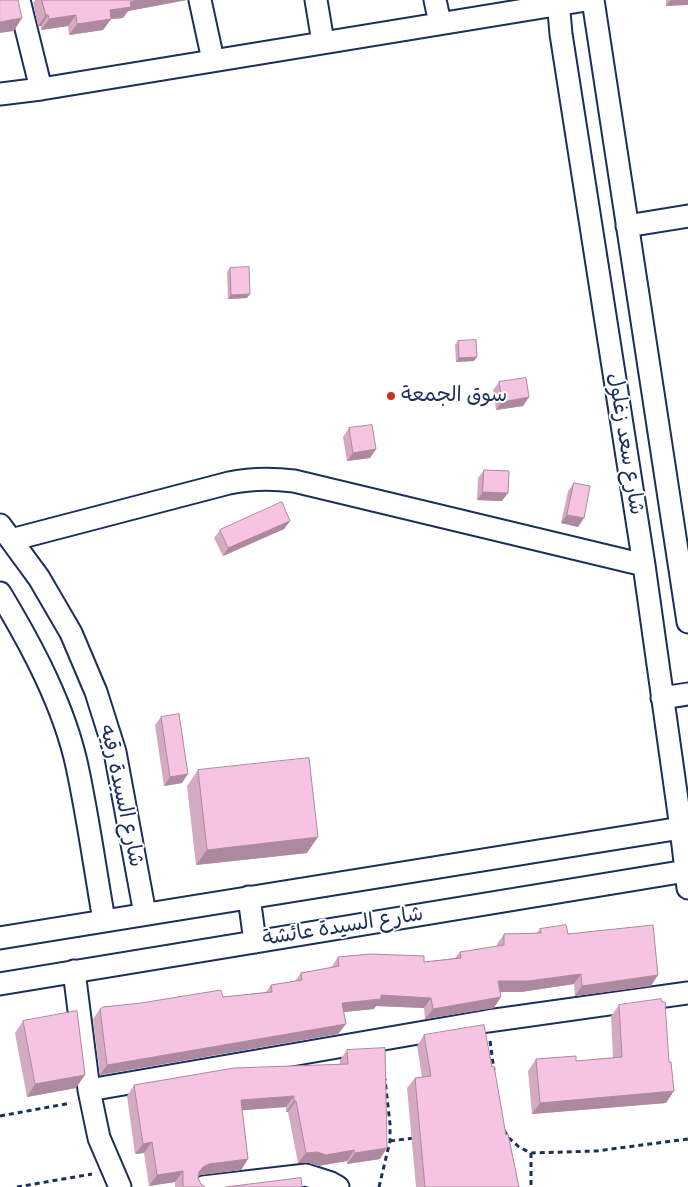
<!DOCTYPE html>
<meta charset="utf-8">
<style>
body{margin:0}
canvas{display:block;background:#fff}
</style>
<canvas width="688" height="1187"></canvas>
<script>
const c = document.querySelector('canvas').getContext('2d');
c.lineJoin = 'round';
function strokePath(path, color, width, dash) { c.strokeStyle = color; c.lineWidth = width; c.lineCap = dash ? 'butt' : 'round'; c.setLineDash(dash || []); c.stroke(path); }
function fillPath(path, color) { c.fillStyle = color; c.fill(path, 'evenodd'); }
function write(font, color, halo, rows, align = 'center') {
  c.font = font + ' Itim,"Playpen Sans Arabic",sans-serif'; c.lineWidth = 4; c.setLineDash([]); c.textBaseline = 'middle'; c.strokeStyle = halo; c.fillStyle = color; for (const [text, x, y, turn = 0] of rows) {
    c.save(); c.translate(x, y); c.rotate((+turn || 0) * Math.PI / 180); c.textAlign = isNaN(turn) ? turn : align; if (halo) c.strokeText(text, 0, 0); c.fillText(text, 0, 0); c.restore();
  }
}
const minor = new Path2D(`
 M19,0l22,89
 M200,0l13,60
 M316,0l7,42
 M435,0l5,23
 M558,0l3,34 83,531 37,263 7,60
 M593,0l95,622
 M0,94l41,-5 545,-89
 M627,226l61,-10
 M0,525l39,53 32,55 25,59 19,60 30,162
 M11,540l218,-57c23,-5 42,-5 65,-2l350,84
 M0,593c32,53 64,113 77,173 11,51 18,103 27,154
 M662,698l26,-4
 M249,897l6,45
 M0,938l681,-110
 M74,971l15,119 10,48 21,49
 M0,984l686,-113
 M89,1090l399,-69 200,-28
 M203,1187l103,-12 25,8 7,4`);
strokePath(minor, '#1b2f5e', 25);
strokePath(new Path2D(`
 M490,1041l4,29
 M0,1116l71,-13
 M504,1130l5,8 10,9 12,6 65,-2 92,-12
 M390,1141l24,-3
 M531,1153v34
 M17,1187l75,-13
 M379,1187l11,-46v-17l-5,-45`), '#1b2f5e', 3, [5, 4]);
strokePath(minor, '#fff', 21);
fillPath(new Path2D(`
 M35,0h152l-59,11 -5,7 -12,1 -8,11 -34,5 -1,-9 -27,4v-4h-3l-5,-23z
 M666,0h22l-22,6z
 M230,268l17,30 -19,1 -1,-27z
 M458,341l16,20 -18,1 -1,-17z
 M499,382l30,15 -6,9 -27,4 -3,-20z
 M349,428l27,21 -6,9 -23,3 -4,-24z
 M484,470l18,31 -25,-1 1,-22z
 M574,483l10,35 -6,9 -17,-4 7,-32z
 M290,521l-6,8 -61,27 -9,-18 6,-8z
 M161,717l21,66 -18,3 -9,-61z
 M198,770l109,83 -111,12 -9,-79z
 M540,929l28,5 83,52 -76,10 -1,-12 -53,8h-21l-6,16 -69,11 -1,-11 -48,-2 -2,3 -31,3 3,12 -8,10 -238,41 -7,-56 7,-10 123,-12 43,-5 5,-7 24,-4 6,-8 30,-5 7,-11 86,5 31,-4 5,-6 37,-6v-2l7,-10 33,-1z
 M619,1005l47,98 -134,11 -4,-43 8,-12 40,2 37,-3 -2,-42z
 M23,1021l53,67 -49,9 -12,-64z
 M424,1035l68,32 14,68 13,52h-103l-9,-99 8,-10 7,-1 -5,-31z
 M347,1050l33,109 -33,5v-3l-29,5 -9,-3h-11l-10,-51h-2v-5l-44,3 6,49 -7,11 -40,5 -3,1v2l3,6 4,3h-30v-5l-26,4 -5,-33 -9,1 -8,-58 7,-11 206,-21v-4z`), '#d4a9c2');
fillPath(new Path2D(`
 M138,0h49l-59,11 -5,7 -12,1 -8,11 -34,5 8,-11 53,-22z
 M671,0h17v5l-22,1z
 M46,15h2l-7,11h-3z
 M76,15l-8,11 -27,4 8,-11z
 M22,18l-8,13 -14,2v-11z
 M250,294l-3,4 -19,1 3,-4z
 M477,357l-3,4 -18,1 3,-4z
 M529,397l-6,9 -27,4 6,-8z
 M376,449l-6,9 -23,3 6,-8z
 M483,492l25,1 -6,8 -25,-1z
 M567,515l17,3 -6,9 -17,-4z
 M290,521l-6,8 -61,27 5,-8z
 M188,774l-6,9 -18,3 6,-9z
 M318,837l-11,16 -111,12 11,-15z
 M581,974l-7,10 -53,8h-30l7,-11z
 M658,975l-7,11 -76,10 7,-10z
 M381,995l50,3 -7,10 -48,-2 -2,3 -39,4 7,-10z
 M501,997l-7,11 -69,11 8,-10z
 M346,1024l-8,10 -238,41 7,-10z
 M85,1075l-9,13 -49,9 8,-13z
 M674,1091l-8,12 -134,11 8,-11z
 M294,1096l-8,11 -53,4 8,-11z
 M294,1101h2l-8,11h-2z
 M152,1142l-8,11 -9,1 8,-10z
 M387,1148l-7,11 -33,5 8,-11z
 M354,1150l-7,11 -29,5 -9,-3h-11l8,-10z
 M248,1159l-7,11 -40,5 -6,2 8,-10 6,-3z
 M183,1171l-8,11 -26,4 8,-11z`), '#ac899e');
const building = new Path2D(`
 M0,0h18l4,18 -22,4z
 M42,0h96l-8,2 1,5 -21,3 1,9 -34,5 -1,-9 -27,4 -1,-4h-2z
 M249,267l1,27 -19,1 -1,-27z
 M476,340l1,17 -18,1 -1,-17z
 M526,378l3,19 -27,5 -3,-20z
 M372,425l4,24 -23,4 -4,-25z
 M484,470l25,1 -1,22 -25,-1z
 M574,483l16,3 -6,32 -17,-3z
 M282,502l8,19 -62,27 -8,-18z
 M179,714l9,60 -18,3 -9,-60z
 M309,758l9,79 -111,13 -9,-80z
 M566,925l2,9 85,-9 5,50 -76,11 -1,-12 -53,7h-30l3,16 -68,12 -2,-11 -50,-3v4l-39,4 4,21 -239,41 -7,-56 3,-2 38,-4 80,-13 2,7 49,-5 -1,-7 31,-5 -1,-7 38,-7 -1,-9 32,-3 54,2v6l37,-4 -1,-6 44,-7v-11l37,-1 -1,-4z
 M661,999l1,3h3l4,60h2l3,29 -134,12 -4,-44 40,-3v5l46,-4 -3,-52z
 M77,1011l8,64 -50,9 -12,-63z
 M484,1025l8,42 2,-1 12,69 2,-1 11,53h-94l-10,-109 16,-2 -7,-41z
 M385,1048l2,100 -32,5 -1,-3 -28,5 -9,-3 -11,1 -10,-52h-2v-5l-53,4 7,59 -39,5 -6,3 -4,5 -1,6 3,6 4,3h-22v-16l-26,4 -5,-33 -9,2 -9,-59 100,-17 114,-4 -1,-14z
 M301,1178l1,9h-76z`);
fillPath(building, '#f6c4e2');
strokePath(building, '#ac899e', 1);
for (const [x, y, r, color] of [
 [391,396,5,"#c8321e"]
]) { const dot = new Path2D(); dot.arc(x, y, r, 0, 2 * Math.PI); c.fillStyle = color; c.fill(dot); strokePath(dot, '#fff', 2); }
write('21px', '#1b2f5e', '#fff', [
 ["سوق الجمعة",401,396]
], 'left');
write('21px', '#1b2f5e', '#fff', [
 ["شارع سعد زغلول",625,444,81],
 ["شارع السيدة رقيه",121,796,78],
 ["شارع السيدة عائشة",343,927,-9]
]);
</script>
